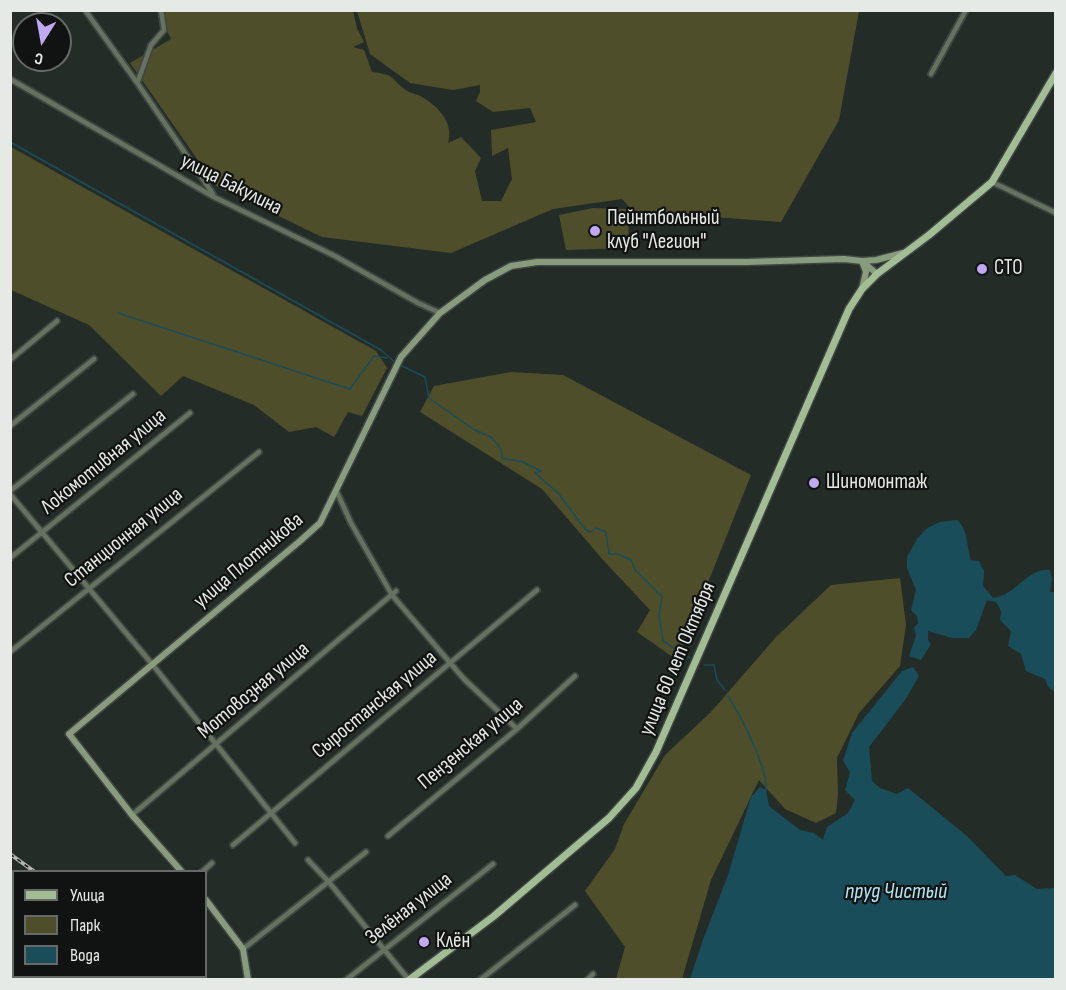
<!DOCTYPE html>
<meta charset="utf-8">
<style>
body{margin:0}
#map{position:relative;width:1066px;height:990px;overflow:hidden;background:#242c28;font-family:"Sofia Sans Condensed",sans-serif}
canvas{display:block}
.frame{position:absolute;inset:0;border:12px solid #e5eae7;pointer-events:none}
.legend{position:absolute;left:12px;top:870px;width:195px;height:108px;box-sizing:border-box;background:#101311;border:2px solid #656967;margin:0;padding:8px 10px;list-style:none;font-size:18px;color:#e5eae7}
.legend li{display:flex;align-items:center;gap:12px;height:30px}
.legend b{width:30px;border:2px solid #656967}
.north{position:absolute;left:12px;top:12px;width:60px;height:60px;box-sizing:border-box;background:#101311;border:2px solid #656967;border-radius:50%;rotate:191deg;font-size:16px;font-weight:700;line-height:24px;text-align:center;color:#e5eae7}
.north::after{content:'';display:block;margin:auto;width:21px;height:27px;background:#c1a8f3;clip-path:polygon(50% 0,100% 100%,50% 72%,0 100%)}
</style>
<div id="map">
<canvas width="1066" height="990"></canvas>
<div class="frame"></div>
<ul class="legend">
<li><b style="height:8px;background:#a2bc94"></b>Улица</li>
<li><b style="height:16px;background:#4f4e2b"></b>Парк</li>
<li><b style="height:16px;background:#194d5a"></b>Вода</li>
</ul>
<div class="north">С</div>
</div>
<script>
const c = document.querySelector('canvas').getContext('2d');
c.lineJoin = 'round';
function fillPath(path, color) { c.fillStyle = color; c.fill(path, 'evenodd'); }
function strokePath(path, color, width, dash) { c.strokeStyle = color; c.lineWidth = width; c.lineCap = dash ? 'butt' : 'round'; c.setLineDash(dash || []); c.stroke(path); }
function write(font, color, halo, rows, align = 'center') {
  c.font = font + ' "Sofia Sans Condensed",sans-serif'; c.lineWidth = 4.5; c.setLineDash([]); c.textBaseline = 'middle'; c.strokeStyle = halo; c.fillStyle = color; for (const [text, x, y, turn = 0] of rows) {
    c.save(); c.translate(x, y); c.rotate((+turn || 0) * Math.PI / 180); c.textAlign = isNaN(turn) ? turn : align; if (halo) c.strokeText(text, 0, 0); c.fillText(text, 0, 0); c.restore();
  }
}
fillPath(new Path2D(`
 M157,11h196l4,17 7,14 -11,5 11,3 8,22c25,2 19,9 37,20 4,2 9,2 13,5 17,10 32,26 26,46l13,-6 20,21 -6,13 7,30h19l11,-22 -4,-31 -16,8 -1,-26 45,-8 -6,-14 -37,4 -17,-11 4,-9v-7l-27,5 -43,-7 -40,-29 -13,-43h502l-20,109 -58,102 -148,-11 -11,-12 -69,10 -102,44 -129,-16 -106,-51 -86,-123 41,-24z
 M11,147l365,204 11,17 -25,48 -14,-4 -14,25 -18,-10 -27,5 -35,-27 -71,-29 -22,20 -72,-71 -78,-35z
 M593,208l36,1 -1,39 -62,2 -7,-35z
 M511,372l52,3 188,100 -74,185 -40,-28 13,-22 -46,-49 -62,-72 -122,-77 14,-26z
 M900,578l6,47 -6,41 -41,47 -22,45 1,37 -2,18 -20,10 -31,-14 -26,-29 -48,100 -29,99h-66l9,-32 -40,-56 30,-42 9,-25 41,-69 46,-43 65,-75 55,-52z`), '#4f4e2b');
fillPath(new Path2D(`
 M957,520c11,9 10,28 14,40l8,1 5,10 -1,15 10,12c4,-1 10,-2 14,-5 13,-7 26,-26 43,-23l2,9 -2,13h6l-1,100 -7,-5 -3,-8 -19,-8 -5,-17 -13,-8 3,-15 -11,-11 1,-9 -5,-9 -9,-2 -11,30 -7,8h-17l-24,-7v9l3,4 -10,16 -12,-4 7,-20 -2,-8 4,-5 -1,-7 -6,-6 5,-20 -9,-22v-11l10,-18 10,-11 13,-6z
 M913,667l6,9 -14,24 -36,47 3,34 8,7 17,6 11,-6 59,48 39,40 9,-1 22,14 18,-1v91h-365l14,-42 24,-62 23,-78 9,-10 6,3 3,16 31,24 14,3 9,7 4,-13 21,-14 7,-13 -10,-10 5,-18 -7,-11 9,-28 50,-62z`), '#194d5a');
strokePath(new Path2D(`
 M10,142l371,208 15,13
 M118,313l232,76 24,-33 13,2
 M400,365l25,12 4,21 44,31 18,8 10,12 1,10 19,2 20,10 -6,2 23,20 27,36 5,3 6,-4 10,4 3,22h9l13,6 4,10 27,27 -3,18 4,26 27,17
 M704,665h10l3,15 8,10
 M728,696c13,20 40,72 38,95`), '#194d5a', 1.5);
const street = new Path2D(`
 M85,10l53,74 75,110
 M931,74l35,-64
 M10,79l204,118 121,59 83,47 22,10
 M138,81l13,-36 13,-15 -3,-20
 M992,182l64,31
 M10,360l47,-39
 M10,426l84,-67
 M336,490l15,33 41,72 72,84 53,50
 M10,491l123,-97
 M10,494l142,170 143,179
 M10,558l180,-145
 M10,652l249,-200
 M132,815l264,-224
 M388,836l129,-107 58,-53
 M233,845l304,-255
 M308,860l20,21 81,99
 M202,872l10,-9
 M243,949l123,-97
 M10,951l4,2
 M35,976l2,4
 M346,980l147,-116
 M480,980l95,-75
 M587,980l6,-6`);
const secondary = new Path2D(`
 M862,289l4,-17 -4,-11 14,-1 27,-7
 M182,872l-50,-57 -63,-81 231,-193 20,-18 81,-166 39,-44 45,-33 26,-14 26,-4h210l97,-3 18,2 15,13
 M206,900l37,49 5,31`);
const primary = new Path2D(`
 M409,980l85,-64 115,-98 27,-30 20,-36 193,-443 13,-20 15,-15 52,-39 63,-53 64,-109`);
strokePath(street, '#3f4743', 8);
strokePath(secondary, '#3f4743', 9);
strokePath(primary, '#3f4743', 10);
strokePath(street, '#66725f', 4.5);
strokePath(secondary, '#889c7d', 6);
strokePath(primary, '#a2bc94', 7);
const rail = new Path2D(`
 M10,854l25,18
 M10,884l4,4
 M10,898l4,5
 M68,976l2,4
 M129,976l2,4`);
strokePath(rail, '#b1b6b3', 4);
strokePath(rail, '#101311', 1.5, [4.5]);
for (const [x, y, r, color] of [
 [595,231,6,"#c1a8f3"],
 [982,269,6,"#c1a8f3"],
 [814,483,6,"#c1a8f3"],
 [424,942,6,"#c1a8f3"]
]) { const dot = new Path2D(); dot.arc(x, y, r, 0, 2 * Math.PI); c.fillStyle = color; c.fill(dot); strokePath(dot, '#101311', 2); }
write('21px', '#e5eae7', '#101311', [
 ["улица Бакулина",231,185,27],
 ["Локомотивная улица",104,462,-39],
 ["Станционная улица",124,538,-39],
 ["улица Плотникова",249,561,-40],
 ["улица 60 лет Октября",678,659,-67],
 ["Мотовозная улица",254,691,-40],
 ["Сыростанская улица",375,705,-40],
 ["Пензенская улица",471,744,-40],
 ["Зелёная улица",409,909,-38]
]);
write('21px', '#e5eae7', '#101311', [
 ["Пейнтбольный",607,219],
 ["клуб \"Легион\"",607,243],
 ["СТО",994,269],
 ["Шиномонтаж",826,483],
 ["Клён",436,942]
], 'left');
write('italic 22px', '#afe8f8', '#101311', [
 ["пруд Чистый",896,892]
]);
</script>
